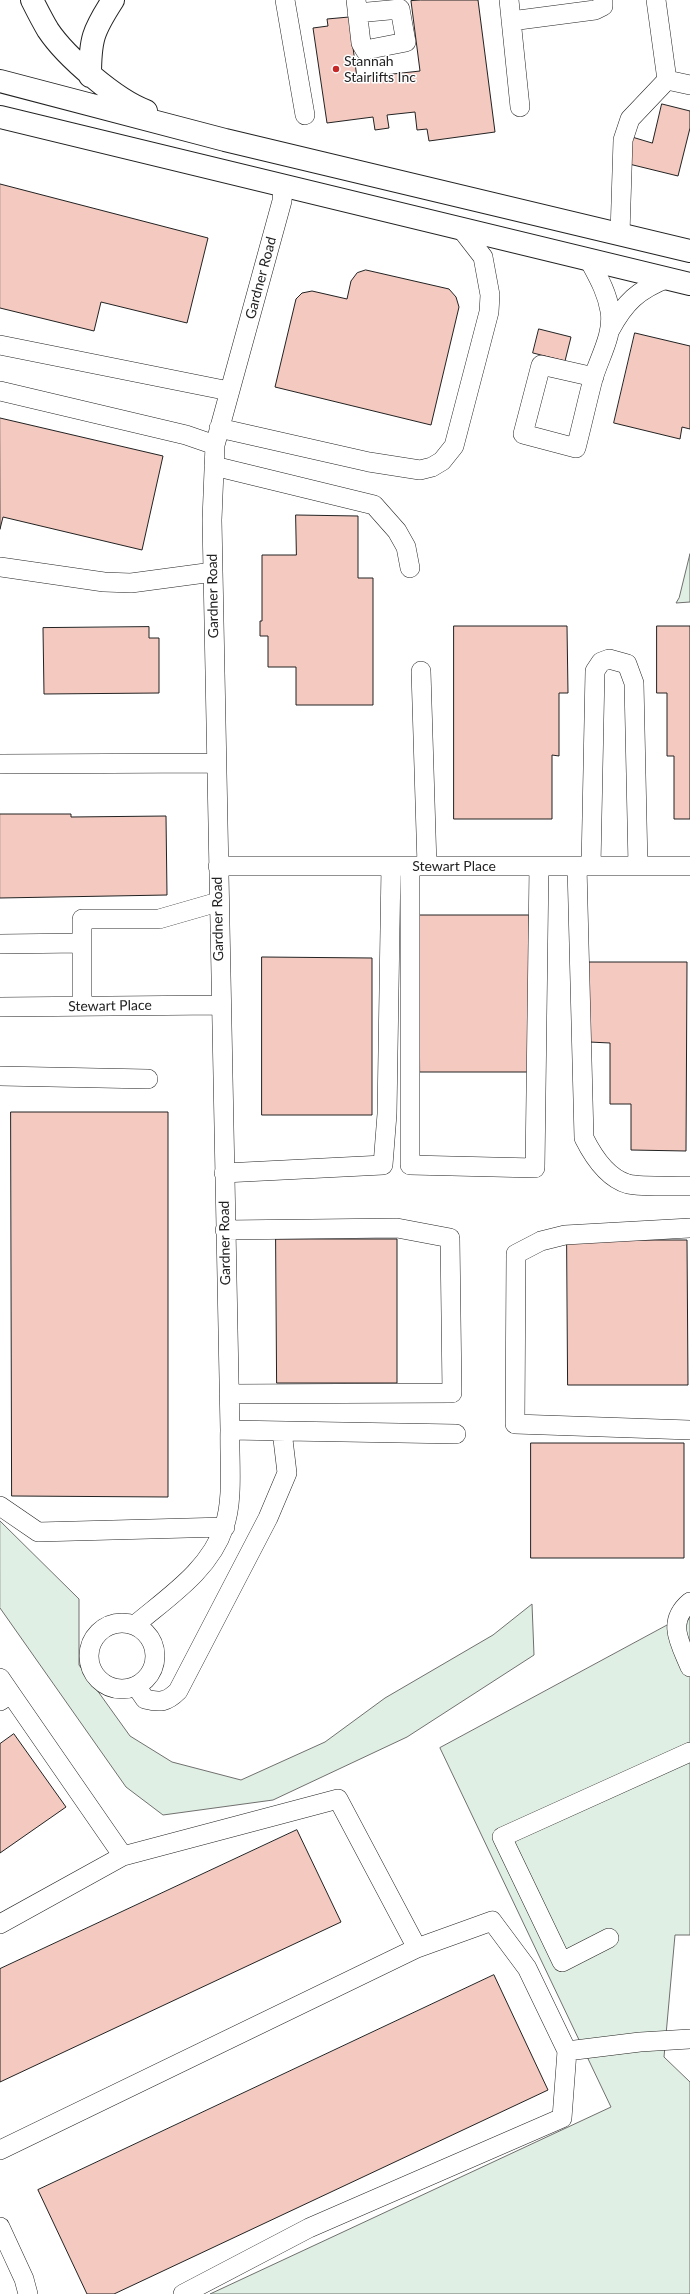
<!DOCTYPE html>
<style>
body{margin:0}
canvas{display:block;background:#fff}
</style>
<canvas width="690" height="2294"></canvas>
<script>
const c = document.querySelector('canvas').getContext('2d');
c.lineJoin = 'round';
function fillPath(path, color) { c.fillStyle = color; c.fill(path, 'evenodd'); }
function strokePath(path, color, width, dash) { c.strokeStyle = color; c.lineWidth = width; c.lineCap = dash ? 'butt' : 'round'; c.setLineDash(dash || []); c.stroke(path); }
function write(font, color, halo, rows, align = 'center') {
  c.font = font + ' Lato,sans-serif'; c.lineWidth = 3; c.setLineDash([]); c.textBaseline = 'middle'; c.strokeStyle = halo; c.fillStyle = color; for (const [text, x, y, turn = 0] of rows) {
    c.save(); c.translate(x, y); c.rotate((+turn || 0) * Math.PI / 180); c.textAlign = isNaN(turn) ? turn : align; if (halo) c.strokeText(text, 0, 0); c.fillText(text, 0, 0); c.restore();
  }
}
const green = new Path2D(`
 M690,554v48l-14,1 3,-5z
 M0,1521l79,78v66l51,71 42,26 69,18 84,-38 60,-44 108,-63 39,-31 2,51 -127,82 -134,63 -110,15 -37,-28 -126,-179z
 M690,1613v322h-15l-11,122 26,25v212h-480l401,-187 -171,-359z`);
fillPath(green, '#e0efe3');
strokePath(green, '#6f6f6f', 1);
const building = new Path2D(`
 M421,0h57l17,132 -66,9 -2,-12 -10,1 -2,-18 -28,3 2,13 -14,2 -2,-13 -46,6 -14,-95 15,-2 -1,-7 22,-2 8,61 63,-7 -9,-70z
 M662,104l28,7v17l-12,48 -53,-13 7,-26 20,6z
 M0,184l208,54 -21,85 -86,-21 -7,29 -94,-23z
 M366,270l83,19 7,8 3,10 -28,118 -156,-38 21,-88 6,-6 10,-2 35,8 4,-18 6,-8z
 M539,329l32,8 -6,24 -32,-8z
 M635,333l55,13v83l-8,-2 -2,12 -66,-16z
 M0,418l163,38 -21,94 -139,-33 -3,12z
 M296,515l62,1v62h15v127h-77v-38h-28v-31h-8v-15h2v-66h34z
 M454,626h113l1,67h-9v63l-7,-1v64h-98z
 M657,626h33v193h-16v-63h-7v-63h-10z
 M149,627v11h10v55l-115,1 -1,-66z
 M0,814h71v3l95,-1 1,79 -167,3z
 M419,915h110v157h-109z
 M262,957l110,1v157h-110z
 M589,962h98l-1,189 -55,-1v-46h-21v-61l-21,-1z
 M11,1112h157v385l-156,-1z
 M276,1239h121v144h-120z
 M567,1240h120l1,145h-120z
 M531,1443h153v115h-153z
 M14,1734l52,73 -66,46v-109z
 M297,1830l44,92 -341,160v-113z
 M494,1975l54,115 -434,204h-27l-49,-104z`);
fillPath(building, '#f3c9c0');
strokePath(building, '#222', 1);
const minor = new Path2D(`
 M285,0l20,115
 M356,0l5,43 4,7 41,-8 -6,-33 -43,4
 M509,0l11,107
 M656,0l11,80 23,5
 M511,21l84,-11 8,-4v-6
 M620,234l3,-94 7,-21 37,-39
 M589,260c9,17 18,32 21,51 4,23 -11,47 -17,68 -6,23 -11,46 -17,69l-53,-14 18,-69 53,12
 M610,330c15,-28 28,-40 58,-52
 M0,345l229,46
 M0,391l186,44 29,10
 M219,428l150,34 51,8 12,-3 10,-6 12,-15 35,-134 1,-17 -7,-38 -21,-27
 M214,466l160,39 23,26 9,16 4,21
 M0,567l104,15 27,1 82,-11
 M421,671l6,195
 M0,764l216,-1
 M218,866h472
 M410,866v299l125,3 4,-302
 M577,866l7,272c9,18 23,40 44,46 13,3 47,2 62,2
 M591,866l4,-195 6,-9 8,-3 18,5 7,19 4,183
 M0,944l82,-1
 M82,1006v-87h77l59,-17
 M0,1007l220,-2
 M0,1076l148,3
 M224,1173l159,-8 4,-51 4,-248
 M690,1228l-125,7 -24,6 -25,13 -1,170 175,6
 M225,1230l172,-2 53,10 2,155 -223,1
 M230,1430l226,4
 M0,1506l38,26 187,-5
 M690,1602c-24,20 -10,41 0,65
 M89 1656a33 33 0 1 1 66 0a33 33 0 1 1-66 0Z
 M135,1625c33,-28 75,-55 89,-98 10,-27 5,-68 6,-97l-18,-910 3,-75 67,-244 1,-15
 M0,1678l11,16
 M136,1686l9,13c15,4 22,3 33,-8l90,-173 19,-45 -5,-42
 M0,1701l11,-7 112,162 -123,68
 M609,1938l-47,24 -60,-125 188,-85
 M567,2051l73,-9 50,-3
 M0,2150l417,-202 -79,-149 -215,57
 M0,2227l24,52 4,15
 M183,2294l126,-66 253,-110 5,-67 -40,-83 -35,-47 -75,27`);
const highway = new Path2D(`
 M32,0c5,10 10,20 16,30 18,27 68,70 98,81
 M90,76c0,-37 3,-45 23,-76
 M0,81l225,59 465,111
 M0,117l690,167`);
strokePath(minor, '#222', 20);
strokePath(highway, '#222', 24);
strokePath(minor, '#fff', 19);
strokePath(highway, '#fff', 22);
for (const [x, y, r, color] of [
 [336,69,4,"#c62828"]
]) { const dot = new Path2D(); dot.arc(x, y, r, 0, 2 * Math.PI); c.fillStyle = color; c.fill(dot); strokePath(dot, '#fff', 1.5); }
write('14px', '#222', '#fff', [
 ["Stannah",344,61],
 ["Stairlifts Inc",344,77]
], 'left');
write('14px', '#222', '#fff', [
 ["Gardner Road",261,278,-75],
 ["Gardner Road",213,596,-91],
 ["Stewart Place",454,866],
 ["Gardner Road",218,919,-91],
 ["Stewart Place",110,1006,-1],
 ["Gardner Road",225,1243,-91]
]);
</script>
